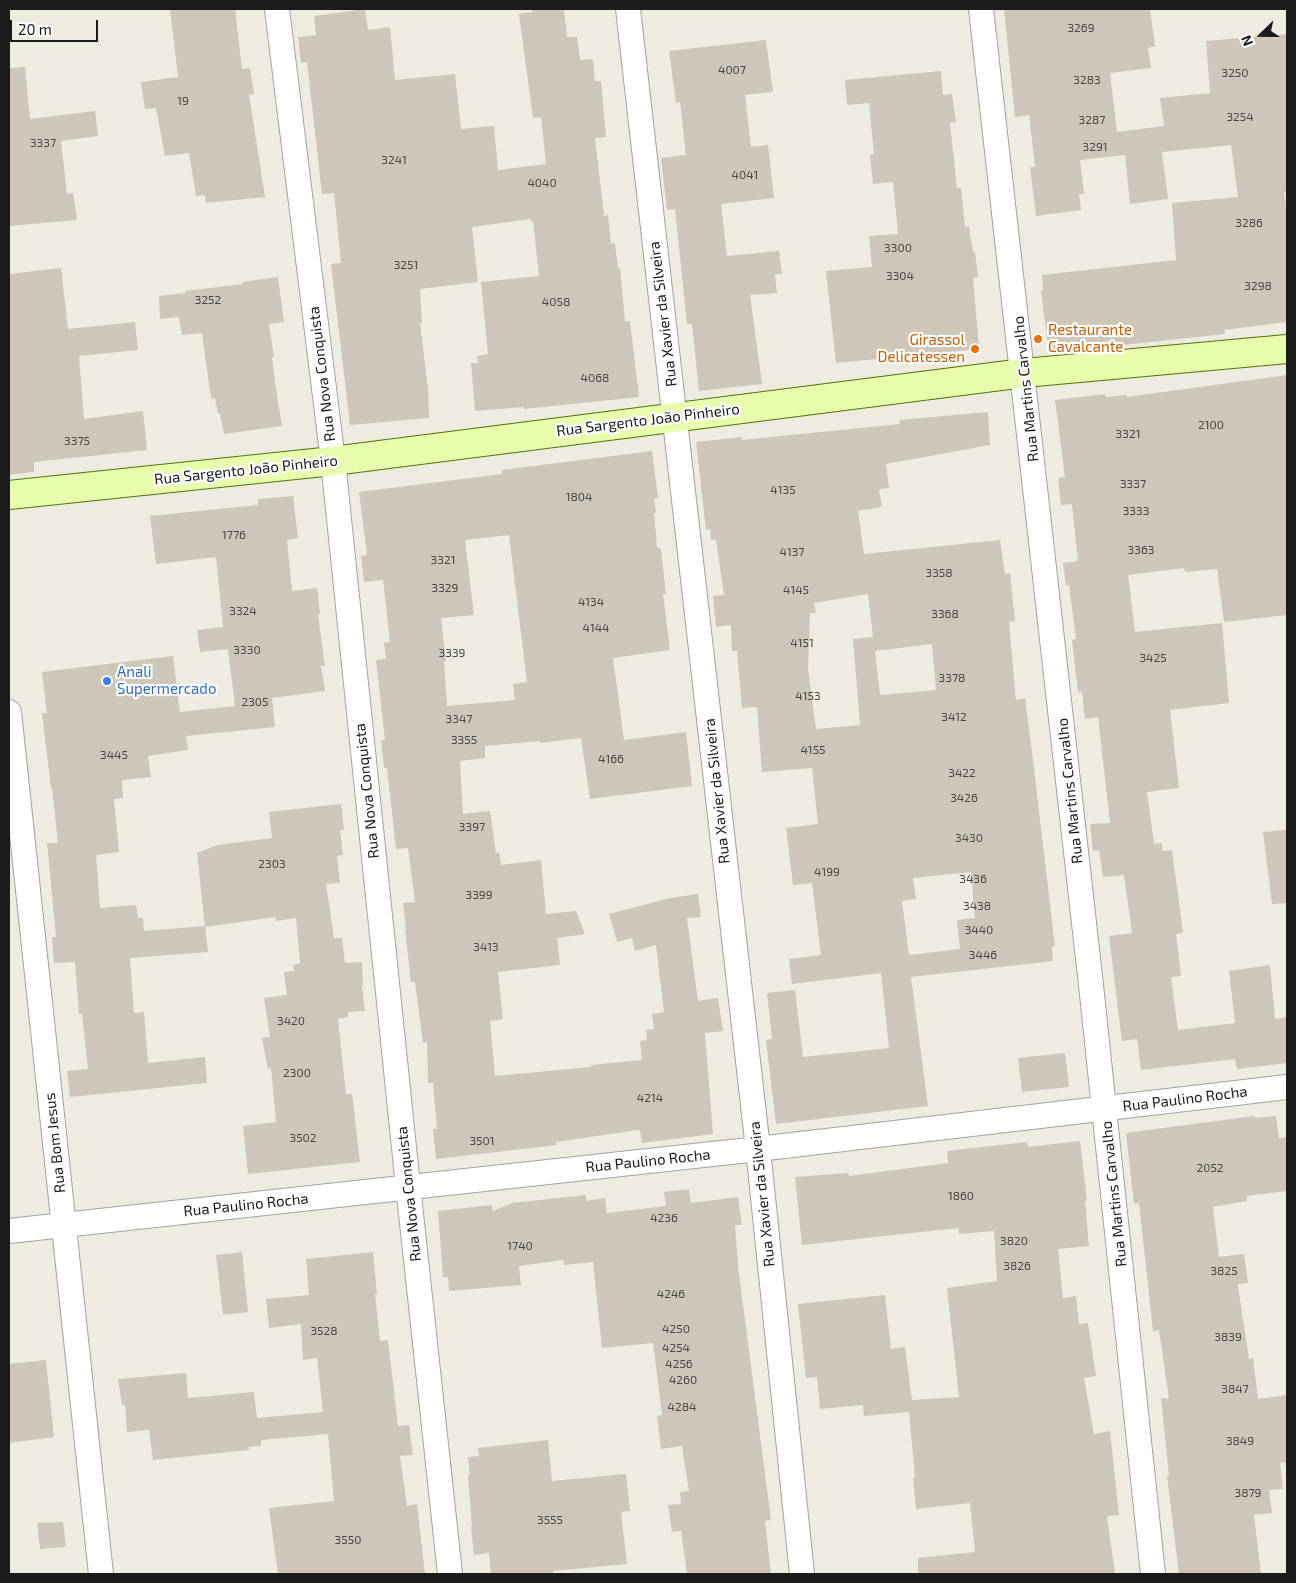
<!DOCTYPE html>
<meta charset="utf-8">
<style>
body{margin:0}
#map{position:relative;width:1296px;height:1583px;overflow:hidden;background:#eeece0;font-family:"Exo 2",sans-serif}
canvas{display:block}
.frame{position:absolute;inset:0;border:10px solid #1b1b1b;pointer-events:none}
.north{position:absolute;left:1236px;top:10px;width:50px;height:50px;-webkit-text-stroke:4px #fff;paint-order:stroke;rotate:248deg;font-size:14px;font-weight:700;line-height:20px;text-align:center;color:#1b1b1b}
.north::after{content:'';display:block;margin:auto;width:18px;height:22px;background:#1b1b1b;clip-path:polygon(50% 0,100% 100%,50% 72%,0 100%)}
.scale{position:absolute;left:10px;top:20px;width:88px;height:22px;box-sizing:border-box;border:2px solid #1b1b1b;border-top:0;padding-left:6px;font-size:15px;line-height:18px;white-space:nowrap;color:#1b1b1b;-webkit-text-stroke:4px #fff;paint-order:stroke}
</style>
<div id="map">
<canvas width="1296" height="1583"></canvas>
<div class="frame"></div>
<div class="north">N</div>
<div class="scale">20 m</div>
</div>
<script>
const c = document.querySelector('canvas').getContext('2d');
c.lineJoin = 'round';
function fillPath(path, color) { c.fillStyle = color; c.fill(path, 'evenodd'); }
function strokePath(path, color, width, dash) { c.strokeStyle = color; c.lineWidth = width; c.lineCap = dash ? 'butt' : 'round'; c.setLineDash(dash || []); c.stroke(path); }
function write(font, color, halo, rows, align = 'center') {
  c.font = font + ' "Exo 2",sans-serif'; c.lineWidth = 4.5; c.setLineDash([]); c.textBaseline = 'middle'; c.strokeStyle = halo; c.fillStyle = color; for (const [text, x, y, turn = 0] of rows) {
    c.save(); c.translate(x, y); c.rotate((+turn || 0) * Math.PI / 180); c.textAlign = isNaN(turn) ? turn : align; if (halo) c.strokeText(text, 0, 0); c.fillText(text, 0, 0); c.restore();
  }
}
fillPath(new Path2D(`
 M170,9h65l7,60 8,-1 4,26 -5,1 16,102 -59,6 -1,-8 -9,1 -7,-43 -24,3 -9,-48 -11,1 -4,-27 37,-5z
 M365,9l3,21 22,-3 5,53 60,-6 6,55 33,-3 4,44 48,-6 -5,-47 -8,1 -14,-104 13,-2v-3h32l3,28h10l3,23 13,-1 2,22h6l5,56 -11,1 9,78 4,-1 3,29 4,-1 3,25h2l5,53h5l9,76 -115,12v-2l-49,4 -4,-48h7l-1,-7 11,-2 -7,-72 58,-6 -6,-55h-3v-2l-58,8 6,55 -58,7 2,34h-2l8,66 1,29 -79,7 -19,-161 10,-1 -7,-70 -12,1 -15,-132 -6,1 -3,-26 18,-2 -2,-19z
 M1004,9h146l5,37 -7,2 3,20 -41,5 7,59 47,-6 -4,-28 50,-5 -4,-52 81,-7v157l-3,1 3,25v105l-63,8 1,4 -176,19 -8,-62 2,-1 -1,-15 134,-15 -4,-57 66,-6 -7,-52 -69,7 6,47 -38,5 -5,-49 -45,5 4,34h-5l2,16 -45,6 -6,-49h5l-6,-52 -14,2z
 M766,40l7,52 -28,3 6,52 17,-2 6,53 -53,6 6,52 52,-5 3,23h-7l2,19 -27,2 12,89 -63,7 -7,-67h-5l-12,-115 -8,1 -6,-52 25,-3 -6,-53 -4,1 -7,-52z
 M25,67l5,52 65,-8 3,25 -37,5 6,53 6,-1 4,27 -68,6v-158z
 M941,71l2,24 9,-1 4,28 -6,1 7,65h4l4,39 4,-1 4,26h2l3,25 -5,1 6,71 -143,14 -10,-92 46,-4 -3,-31 29,-2 -5,-52 -20,2 -3,-29 4,-1 -5,-51 -22,2 -2,-25z
 M61,268l7,61 67,-7 3,28 -59,6 5,63 59,-8 4,39 -113,12v10l-25,3v-201z
 M278,277l6,45 -15,2 5,33h-2l3,26 7,43 -58,8 -4,-20h-2l-3,-16 -3,1 -2,-7 -8,-59 -20,2 -3,-18 -19,2 -1,-23 26,-3v-2l58,-7 -1,-2z
 M1287,375v240l-63,7 -7,-53 -32,3 -1,-4 -56,7 7,57 87,-9 7,80 -59,7 9,78 -32,4 7,52 8,-1v8l10,-1 11,83 -7,1 5,42 -10,1 7,53 57,-7 -6,-52 41,-6 5,54 12,-2v46l-50,6 -2,-10 -94,11 -4,-31 -15,2 -13,-105 23,-3 -8,-58 -21,2 -4,-27 -6,1 -3,-27 20,-1 -12,-106 -13,2 -3,-27h-4l-6,-52 4,-1 -7,-54h-3l-3,-22 15,-2 -6,-57 -11,1 -3,-27 7,-1 -10,-77 50,-6 1,3 21,-2v2z
 M988,412l2,33 -104,19 3,24 -10,1 3,18 -24,4 6,43 136,-14 5,34 5,-1 5,48 -6,1 7,78 9,-2 7,54 23,195h-3l1,14 -142,16 17,129 -152,18 -10,-84 6,-1 -5,-46 28,-3 8,67 86,-9 -8,-75 -89,11 -3,-25 32,-4 -9,-72 -19,2 -7,-57 32,-4 -6,-56 -50,4 -5,-65 -15,1 -5,-57h-5l-1,-26 -15,2 -3,-31 11,-1 -8,-55h-5l-1,-11 -4,1 -10,-88 46,-5v3l158,-16 -1,-4zM868,594l5,43 -20,2 7,86 -44,4 -8,-60 2,-56h6l-2,-10zM932,644l4,46 -56,5 -5,-44zM971,872l4,46 -18,2 3,29 -51,6 -7,-54 14,-2 -3,-21z
 M652,451l6,47 -4,1 2,14h-2l3,34 4,2 5,45h-3l7,56 -57,8 11,82 62,-8 6,54 -102,13 -9,-61 -41,5v-2l-55,5v12l-25,3 3,53 27,-3 6,42 3,-1 2,13 40,-5 5,54 30,-3 9,23 -28,4 3,27 -62,7 5,47 -13,2 5,55 96,-9v-2l51,-5 -2,-19 7,-1 -1,-10 8,-1 -2,-15 12,-2 -8,-67 -21,6 -3,-13 -15,4 -8,-28 61,-16 28,-4 3,23 -14,1 11,83 20,-3 5,33 -18,2 8,101 -71,9 -2,-13h-2l-82,12 1,3 -121,14 -3,-30h4l-4,-46h-5l-1,-41 -4,1 -8,-61h-4l-6,-53h1l-3,-26 12,-1 -7,-54 -12,1 -9,-81h-3l-3,-28h4l-9,-80 10,-1 -2,-16 6,-1 -7,-62 -19,2 -3,-26 6,-1 -8,-63 143,-18v-4zM509,535l18,147 -14,2 2,16 -68,6 -3,-45h2l-5,-43 33,-3 -9,-75z
 M293,496l5,42 -11,2 5,51 25,-3 3,26 -2,1 7,51h-4l4,25 -53,7 3,29 -89,9 2,14 -40,6 3,21 -29,3 1,18 -9,1 5,53 -23,3 4,53 36,-3 2,13h5l1,13 61,-5 3,26 -78,6 4,55 10,-1 4,51 57,-6 2,26 -137,14 -3,-26 21,-2 -6,-55h-3l-4,-52 -21,1 -2,-26h4l-9,-94h11l-6,-55h-1l-9,-75h5l-5,-41 131,-16 7,56 55,-6 -7,-57 -28,3 -3,-22 26,-3 -7,-70 -60,7 -6,-48 108,-11v-6z
 M341,804l3,26h-4l3,25 -6,1 3,27 -14,1 8,54h8l3,25 17,-1 1,24h-1l3,25 -17,1v5l-10,2 8,75h6l8,68 -112,12 -5,-48 33,-4 -5,-54 -3,1 -6,-31 8,-1 -6,-39 23,-3 -3,-23 10,-1 -1,-6 7,-2 -4,-45 -20,3 -1,-4 -70,10 -8,-74 20,-8 55,-7 -3,-26z
 M1287,830v73l-15,1 -9,-72z
 M1065,1053l4,34 -47,5 -4,-34z
 M1254,1116l1,2 21,-2 3,22 8,-1v54l-40,5v5l-34,6 6,50 25,-3 4,29 -10,1v2l11,73 4,-1 5,41 29,-4v67l-7,1 3,26 -14,1 3,23 -18,2 7,59h-82l-12,-98h2l-8,-78 8,1 -10,-69 -6,1 -14,-128 -5,1 -8,-71z
 M1080,1141l7,60h-2l4,45 -31,3 5,49 13,-2 3,28 9,-1 8,53 -12,2 10,56 16,-3 9,84 -12,1 8,58h-197v-16l57,-6 -5,-49 -54,6 -3,-31 2,-1 -6,-65 -45,4 -1,-11 -43,4 -3,-32 -11,1 -8,-74 87,-9 6,54 14,-2 7,53 47,-3 -12,-109 50,-7 -3,-50 -35,3 -1,-6 -156,17 -7,-68 53,-4 1,3 99,-13 -1,-12 80,-9 1,5z
 M689,1189l2,14 47,-6 4,28h-7l3,41 33,254 -6,1 6,53h-84l-6,-43 -9,1 -4,-27 13,-1 -1,-12 9,-1 -7,-45 -21,3 -4,-33 5,-1 -9,-72 -51,5 -9,-86 -29,3 -1,-5 -44,6 2,19 -72,6 -1,-14h-5l-5,-66 54,-6 1,6 19,-8 74,-8v6l19,-3 2,15 59,-7 -2,-14z
 M242,1252l6,60 -25,3 -7,-60z
 M373,1252l4,42h-2l5,47 8,-1 10,86 11,-1 4,30 -13,1 7,50 10,-2 8,70h-147l-9,-66 65,-7 -6,-67 -67,6v6l-12,1v3l-96,10 -4,-30 -22,2 -2,-27h-3l-4,-26 68,-6 2,25 66,-6 3,26 66,-6 -6,-54 -14,2 -2,-36 -32,4 -3,-29 43,-4 -3,-36z
 M46,1360l8,77 -45,6v-79z
 M548,1440l4,41 74,-7 4,37 -9,1 6,52 -74,7v3h-62l-2,-21 -15,2 -3,-28h1l-4,-52h2l-2,-18 11,-1 -1,-8z
 M63,1522l3,25 -26,2 -3,-26z`), '#cdc6b9');
const street = new Path2D(`
 M277,9l56,452 75,725 42,388
 M628,9l130,1140 44,425
 M981,9c62,521 118,1043 172,1565
 M9,712l92,862
 M9,1231l749,-82 529,-62`);
const secondary = new Path2D(`
 M9,495l324,-34 691,-88 263,-24`);
strokePath(street, '#a2a2a2', 26);
strokePath(secondary, '#507400', 30);
strokePath(street, '#fff', 24);
strokePath(secondary, '#e9fdaf', 28);
for (const [x, y, r, color] of [
 [1038,339,5,"#e8710a"],
 [975,349,5,"#e8710a"],
 [107,681,5,"#3f7fe0"]
]) { const dot = new Path2D(); dot.arc(x, y, r, 0, 2 * Math.PI); c.fillStyle = color; c.fill(dot); strokePath(dot, '#fff', 2); }
write('12px', '#484642', null, [
 ["3269",1081,28],
 ["4007",732,70],
 ["3250",1235,73],
 ["3283",1087,80],
 ["19",183,101],
 ["3254",1240,117],
 ["3287",1092,120],
 ["3337",43,143],
 ["3291",1095,147],
 ["3241",394,160],
 ["4041",745,175],
 ["4040",542,183],
 ["3286",1249,223],
 ["3300",898,248],
 ["3251",406,265],
 ["3304",900,276],
 ["3298",1258,286],
 ["3252",208,300],
 ["4058",556,302],
 ["4068",595,378],
 ["2100",1211,425],
 ["3321",1128,434],
 ["3375",77,441],
 ["3337",1133,484],
 ["4135",783,490],
 ["1804",579,497],
 ["3333",1136,511],
 ["1776",234,535],
 ["3363",1141,550],
 ["4137",792,552],
 ["3321",443,560],
 ["3358",939,573],
 ["3329",445,588],
 ["4145",796,590],
 ["4134",591,602],
 ["3324",243,611],
 ["3368",945,614],
 ["4144",596,628],
 ["4151",802,643],
 ["3330",247,650],
 ["3339",452,653],
 ["3425",1153,658],
 ["3378",952,678],
 ["4153",808,696],
 ["2305",255,702],
 ["3412",954,717],
 ["3347",459,719],
 ["3355",464,740],
 ["4155",813,750],
 ["3445",114,755],
 ["4166",611,759],
 ["3422",962,773],
 ["3426",964,798],
 ["3397",472,827],
 ["3430",969,838],
 ["2303",272,864],
 ["4199",827,872],
 ["3436",973,879],
 ["3399",479,895],
 ["3438",977,906],
 ["3440",979,930],
 ["3413",486,947],
 ["3446",983,955],
 ["3420",291,1021],
 ["2300",297,1073],
 ["4214",650,1098],
 ["3502",303,1138],
 ["3501",482,1141],
 ["2052",1210,1168],
 ["1860",961,1196],
 ["4236",664,1218],
 ["3820",1014,1241],
 ["1740",520,1246],
 ["3826",1017,1266],
 ["3825",1224,1271],
 ["4246",671,1294],
 ["4250",676,1329],
 ["3528",324,1331],
 ["3839",1228,1337],
 ["4254",676,1348],
 ["4256",679,1364],
 ["4260",683,1380],
 ["3847",1235,1389],
 ["4284",682,1407],
 ["3849",1240,1441],
 ["3879",1248,1493],
 ["3555",550,1520],
 ["3550",348,1540]
]);
write('15px', '#1b1b1b', '#fff', [
 ["Rua Xavier da Silveira",663,314,-97],
 ["Rua Nova Conquista",322,374,-97],
 ["Rua Martins Carvalho",1026,389,-96],
 ["Rua Sargento João Pinheiro",648,420,-7],
 ["Rua Sargento João Pinheiro",246,470,-6],
 ["Rua Nova Conquista",367,791,-96],
 ["Rua Xavier da Silveira",717,791,-96],
 ["Rua Martins Carvalho",1070,791,-96],
 ["Rua Paulino Rocha",1185,1099,-7],
 ["Rua Bom Jesus",55,1143,-96],
 ["Rua Paulino Rocha",648,1161,-6],
 ["Rua Nova Conquista",409,1194,-96],
 ["Rua Xavier da Silveira",762,1194,-96],
 ["Rua Martins Carvalho",1114,1194,-96],
 ["Rua Paulino Rocha",246,1205,-6]
]);
write('15px', '#c56008', '#fff', [
 ["Restaurante",1048,330],
 ["Cavalcante",1048,347],
 ["Girassol",965,340,"right"],
 ["Delicatessen",965,357,"right"]
], 'left');
write('15px', '#366cbe', '#fff', [
 ["Anali",117,672],
 ["Supermercado",117,689]
], 'left');
</script>
